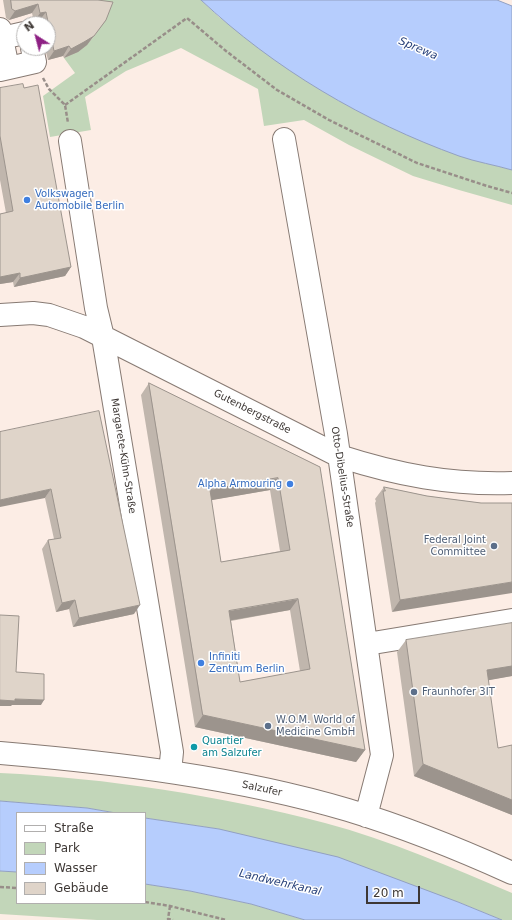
<!DOCTYPE html>
<meta charset="utf-8">
<style>
body{margin:0}
#map{position:relative;width:512px;height:920px;overflow:hidden;background:#fcede5;font-family:"DejaVu Sans",sans-serif}
canvas{display:block}
.legend{position:absolute;left:16px;top:812px;width:130px;height:92px;box-sizing:border-box;background:#fff;border:1px solid #b1afae;margin:0;padding:5px 7px;list-style:none;font-size:12px;color:#3d3734}
.legend li{display:flex;align-items:center;gap:8px;height:20px}
.legend b{width:20px;border:1px solid #b1afae}
.north{position:absolute;left:16px;top:16px;width:40px;height:40px;box-sizing:border-box;background:#fff;border:1px solid #b1afae;border-radius:50%;rotate:324deg;font-size:11px;font-weight:700;line-height:16px;text-align:center;color:#3d3734}
.north::after{content:'';display:block;margin:auto;width:14px;height:18px;background:#8e2184;clip-path:polygon(50% 0,100% 100%,50% 72%,0 100%)}
.scale{position:absolute;left:366px;top:886px;width:54px;height:18px;box-sizing:border-box;border:2px solid #3d3734;border-top:0;padding-left:5px;font-size:12px;line-height:14px;white-space:nowrap;color:#3d3734;-webkit-text-stroke:3px #fff;paint-order:stroke}
</style>
<div id="map">
<canvas width="512" height="920"></canvas>
<ul class="legend">
<li><b style="height:5px;background:#fff"></b>Straße</li>
<li><b style="height:11px;background:#c2d6b9"></b>Park</li>
<li><b style="height:11px;background:#b6cdfd"></b>Wasser</li>
<li><b style="height:11px;background:#dfd4c9"></b>Gebäude</li>
</ul>
<div class="north">N</div>
<div class="scale">20 m</div>
</div>
<script>
const c = document.querySelector('canvas').getContext('2d');
c.lineJoin = 'round';
function fillPath(path, color) { c.fillStyle = color; c.fill(path, 'evenodd'); }
function strokePath(path, color, width, dash) { c.strokeStyle = color; c.lineWidth = width; c.lineCap = dash ? 'butt' : 'round'; c.setLineDash(dash || []); c.stroke(path); }
function write(font, color, halo, rows, align = 'center') {
  c.font = font + ' "DejaVu Sans",sans-serif'; c.lineWidth = 3; c.setLineDash([]); c.textBaseline = 'middle'; c.strokeStyle = halo; c.fillStyle = color; for (const [text, x, y, turn = 0] of rows) {
    c.save(); c.translate(x, y); c.rotate((+turn || 0) * Math.PI / 180); c.textAlign = isNaN(turn) ? turn : align; if (halo) c.strokeText(text, 0, 0); c.fillText(text, 0, 0); c.restore();
  }
}
fillPath(new Path2D(`
 M97,0h104l18,17 52,40 40,27 41,24 108,48 52,14v35l-53,-15 -46,-14 -64,-31 -45,-25 -40,6 -6,-37 -77,-41 -55,23 -41,26 6,33 -41,7 -7,-41 32,-23 -11,-15c19,-8 31,-19 39,-37z
 M0,773c106,5 222,23 325,50 64,17 126,44 187,70v27h-10l-44,-18 -239,-73 -74,-11v-5h-29l-29,-5 -87,-7z
 M0,871l17,1v31h128v-19l45,7 61,13 54,16h-208l-97,-6z`), '#c2d6b9');
const water = new Path2D(`
 M201,0h296l15,6v164c-17,-5 -36,-8 -53,-14 -94,-34 -185,-87 -258,-156z
 M0,801l87,7 29,5h-99v59l-17,-1z
 M145,818l74,11 119,28 120,45 44,18h-197l-54,-16 -61,-13 -45,-7z`);
fillPath(water, '#b6cdfd');
strokePath(water, '#92a0c1', 1);
const minor = new Path2D(`
 M0,29l8,39
 M2,38l22,-5
 M0,70l35,-8 -3,-14
 M284,139l52,295 46,321 -16,61
 M70,141l26,167 7,29 69,415 -2,20
 M0,315l33,-2 16,2 35,12 255,129c59,19 111,29 173,27
 M367,644l145,-24
 M0,753c117,10 236,24 348,57 56,17 111,39 164,63`);
strokePath(minor, '#877a73', 24);
strokePath(new Path2D(`
 M43,78l6,11 16,16 3,18
 M65,105l122,-87 39,33 51,39 52,30 88,43 70,23 25,7
 M0,887l17,1
 M145,902l25,4 56,14
 M170,906l-2,13 5,1`), '#988e89', 2.5, [4, 2]);
strokePath(minor, '#fff', 22);
fillPath(new Path2D(`
 M3,0h95l8,20 -19,25 -9,7 -14,6 -1,-2 -15,4 -3,-12h3v-24h-8l-1,-3 -5,1 -2,-9 -23,7 -3,-2z
 M0,88l71,179 -6,9 -51,11 -1,-5 -13,2v-70l6,-1 -6,-33z
 M149,383l171,84 45,283 -9,12 -161,-35 -54,-332zM270,490l10,61 -59,11 -10,-62zM290,610l10,61 -60,11 -9,-61z
 M99,411l35,203 -61,13 -4,-18 -13,3 -14,-63 6,-9 6,-1 -9,-41z
 M384,487l43,9 54,7 -89,109 -17,-109 1,-2 -1,-2z
 M512,623v53l-24,4 10,68 14,67 -98,-39 -17,-124 9,-12z`), '#c0b6ad');
fillPath(new Path2D(`
 M38,4l-6,9 -23,7 6,-9z
 M46,12l-7,9 -5,1 6,-9z
 M106,20l-19,25 -9,7 -14,6 7,-9z
 M69,46l-6,10 -15,4 6,-9z
 M71,267l-6,9 -51,11 6,-9z
 M20,273l-7,9 -13,2v-7z
 M278,478l-8,12 -69,12 9,-12z
 M51,489l-6,9 -45,9v-7z
 M512,582v11l-120,19 8,-12z
 M298,599l-8,11 -69,12 8,-11z
 M75,600l-6,9 -13,3 6,-9z
 M140,605l-6,9 -61,13 6,-9z
 M512,666v10l-33,6 8,-12z
 M15,699l29,1 -3,5h-29l-1,1h-11v-6z
 M203,715l162,35 -9,12 -161,-35z
 M423,764l89,36v15l-98,-39z`), '#9c948d');
const building = new Path2D(`
 M11,0h87l15,2 -7,18 -12,16 -10,6 -13,7 -2,-3 -15,5 -8,-39 -6,1 -2,-9 -23,7 -3,-2z
 M23,84l1,4 14,-3 33,182 -51,11v-5l-20,4v-63l13,-3 -13,-75v-48z
 M149,383l171,84 45,283 -162,-35zM278,478l12,72 -69,12 -11,-72zM298,599l12,70 -70,13 -11,-71z
 M99,411l41,194 -61,13 -4,-18 -13,3 -14,-63 13,-2 -10,-49 -51,11v-68z
 M384,487l43,9 54,7h31v79l-112,18 -17,-109h2z
 M0,615l19,1 -3,56 28,2v26l-29,-1v2l-15,-1z
 M512,623v43l-25,4 11,78 14,-3v55l-89,-36 -17,-124z`);
fillPath(building, '#dfd4c9');
strokePath(building, '#9c948d', 1);
for (const [x, y, r, color] of [
 [27,200,4,"#3f7fe0"],
 [290,484,4,"#3f7fe0"],
 [494,546,4,"#5c6f8a"],
 [201,663,4,"#3f7fe0"],
 [414,692,4,"#5c6f8a"],
 [268,726,4,"#5c6f8a"],
 [194,747,4,"#0f9aa8"]
]) { const dot = new Path2D(); dot.arc(x, y, r, 0, 2 * Math.PI); c.fillStyle = color; c.fill(dot); strokePath(dot, '#fff', 1.5); }
write('10px', '#366cbe', '#fff', [
 ["Volkswagen",35,194],
 ["Automobile Berlin",35,206],
 ["Alpha Armouring",282,484,"right"],
 ["Infiniti",209,657],
 ["Zentrum Berlin",209,669]
], 'left');
write('10px', '#3d3734', '#fff', [
 ["Gutenbergstraße",252,412,27],
 ["Margarete-Kühn-Straße",123,456,81],
 ["Otto-Dibelius-Straße",342,477,81],
 ["Salzufer",262,789,12]
]);
write('10px', '#4e5e75', '#fff', [
 ["Federal Joint",486,540,"right"],
 ["Committee",486,552,"right"],
 ["Fraunhofer 3IT",422,692],
 ["W.O.M. World of",276,720],
 ["Medicine GmbH",276,732]
], 'left');
write('10px', '#0d838f', '#fff', [
 ["Quartier",202,741],
 ["am Salzufer",202,753]
], 'left');
write('italic 11px', '#2a437c', '#fff', [
 ["Sprewa",418,49,23],
 ["Landwehrkanal",280,883,13]
]);
</script>
